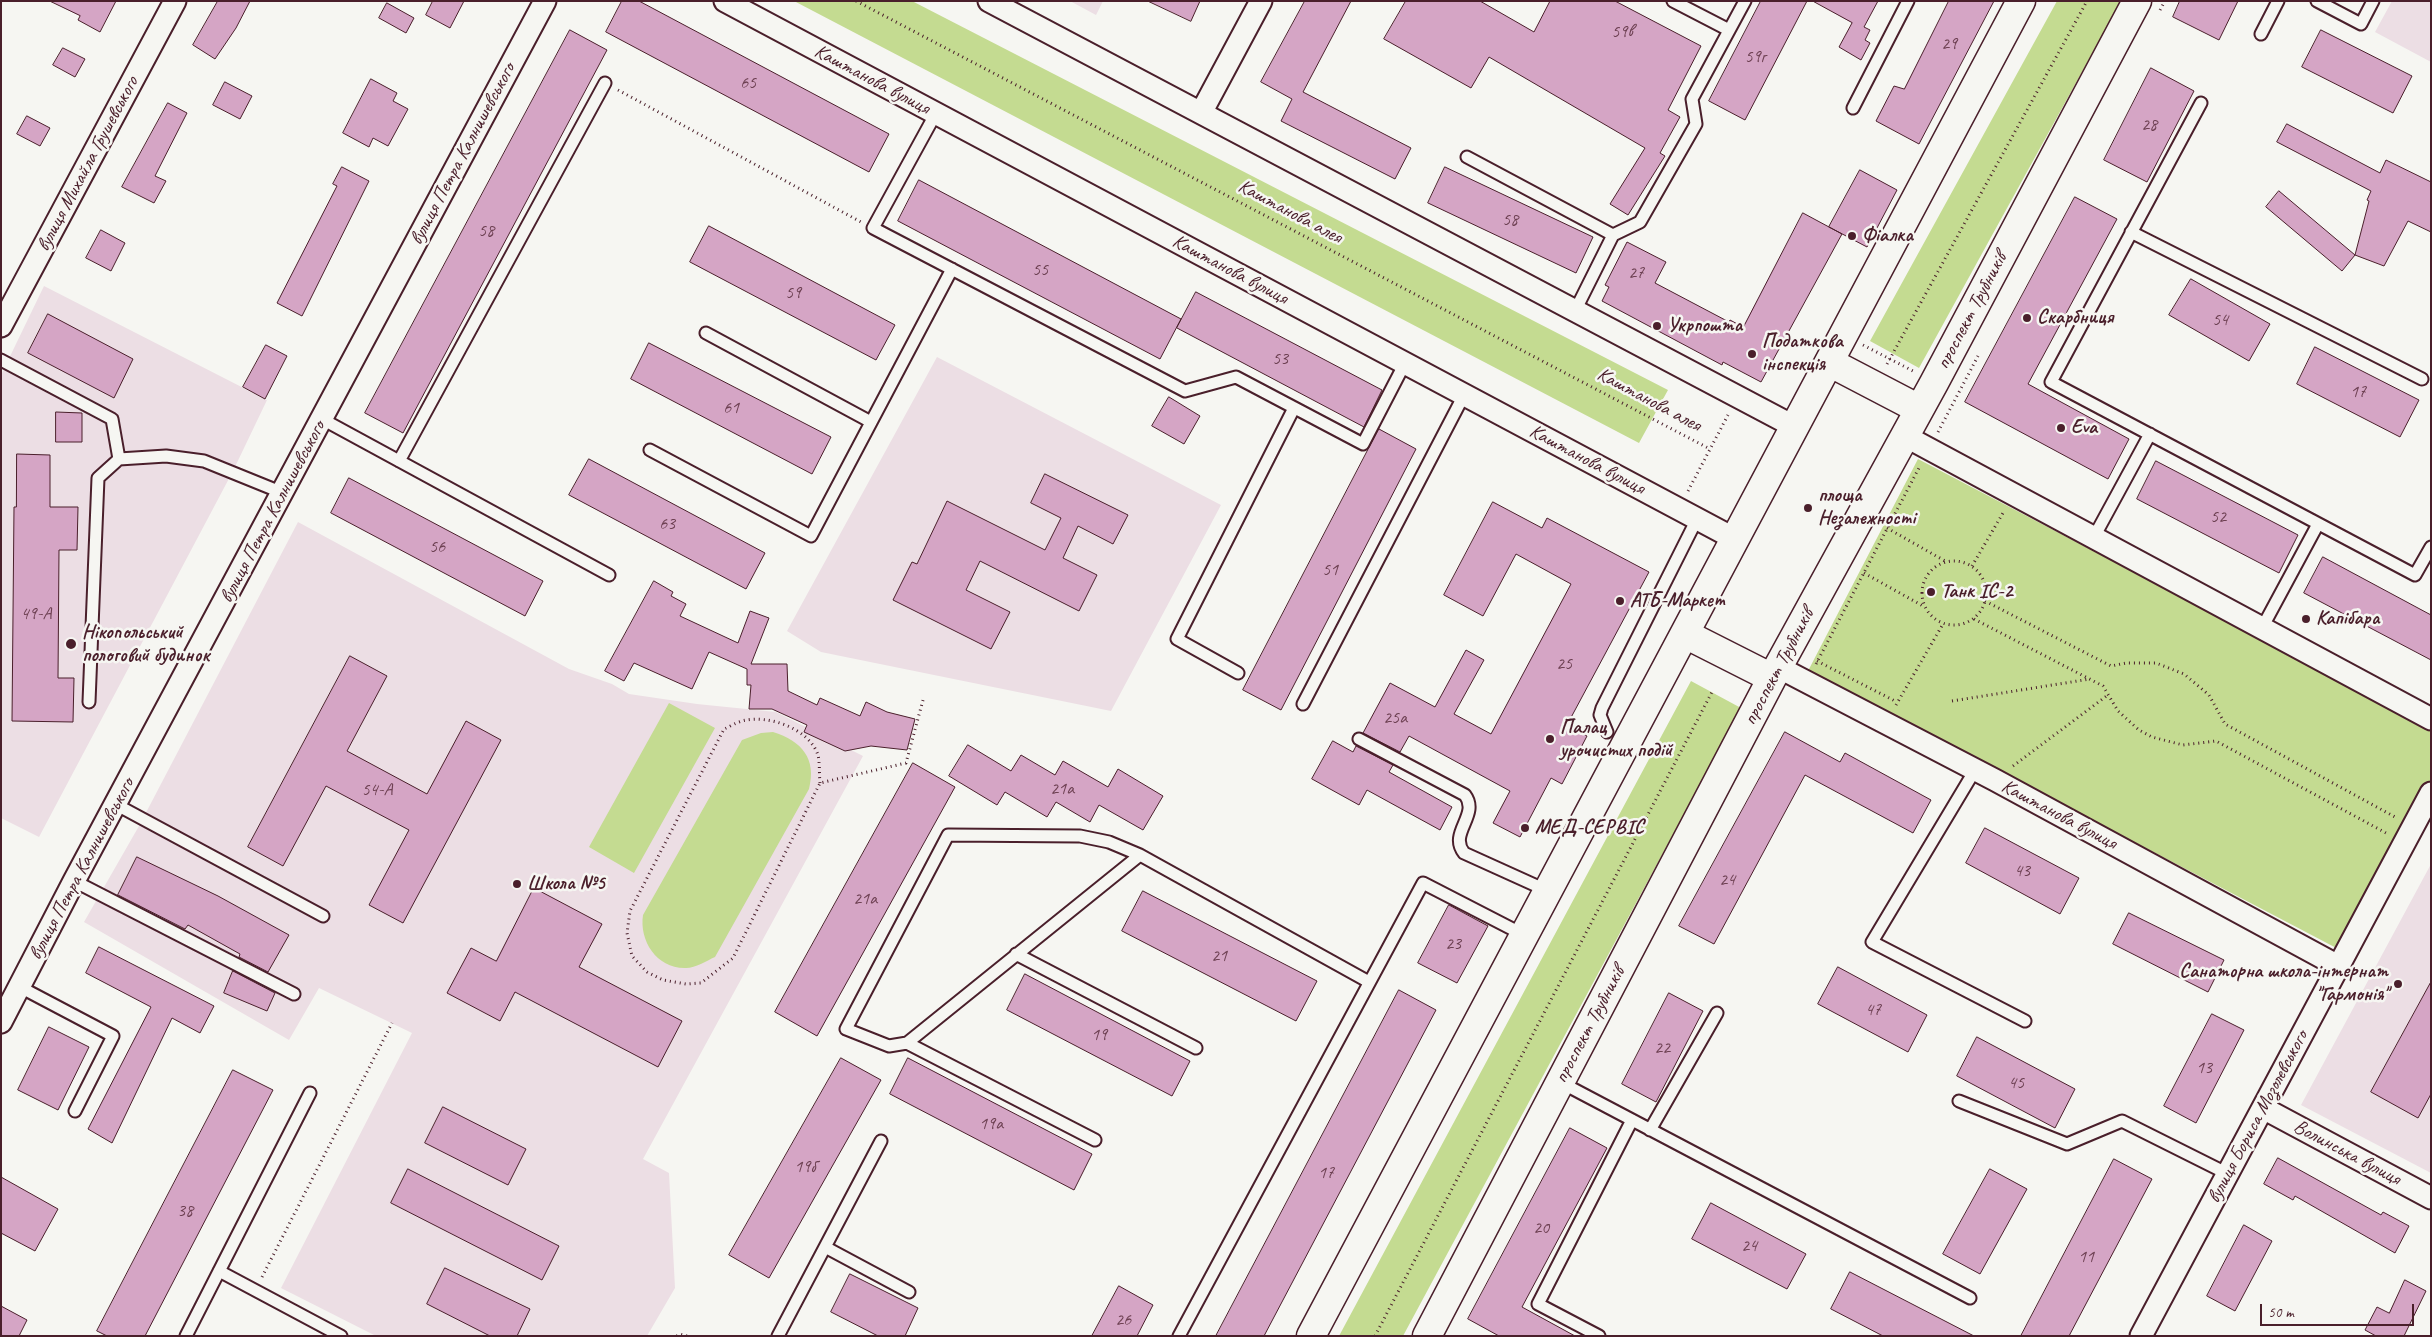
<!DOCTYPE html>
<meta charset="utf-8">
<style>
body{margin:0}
#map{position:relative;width:2432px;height:1337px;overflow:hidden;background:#f6f6f2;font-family:Caveat,sans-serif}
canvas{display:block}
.frame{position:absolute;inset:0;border:2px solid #4a1f2b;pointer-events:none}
.scale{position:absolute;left:2260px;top:1304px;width:154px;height:22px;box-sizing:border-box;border:2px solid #4a1f2b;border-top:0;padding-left:6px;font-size:15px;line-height:18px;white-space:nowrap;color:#4a1f2b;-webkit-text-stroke:4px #f6f6f2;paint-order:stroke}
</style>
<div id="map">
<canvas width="2432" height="1337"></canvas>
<div class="frame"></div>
<div class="scale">50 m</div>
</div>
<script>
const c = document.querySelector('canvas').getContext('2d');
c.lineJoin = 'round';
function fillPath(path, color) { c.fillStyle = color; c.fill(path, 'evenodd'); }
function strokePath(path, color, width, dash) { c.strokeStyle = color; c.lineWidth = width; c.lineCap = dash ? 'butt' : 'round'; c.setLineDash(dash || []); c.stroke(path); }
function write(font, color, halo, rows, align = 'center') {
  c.font = font + ' Caveat,sans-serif'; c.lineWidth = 5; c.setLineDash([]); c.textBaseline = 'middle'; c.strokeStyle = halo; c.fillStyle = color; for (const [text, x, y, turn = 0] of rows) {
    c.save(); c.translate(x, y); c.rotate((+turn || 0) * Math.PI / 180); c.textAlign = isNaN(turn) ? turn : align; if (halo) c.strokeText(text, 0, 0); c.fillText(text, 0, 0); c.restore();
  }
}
fillPath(new Path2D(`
 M1070,1h33l-7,14z
 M2392,1h39v61l-56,-30z
 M44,286l223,114 -34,71 -194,366 -38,-19v-443z
 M937,357l284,148 -110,206 -290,-59 -34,-21z
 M298,522l271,147 43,15 17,10 68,10 79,8 87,44 -220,403 26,14 6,115 -28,48h-271l-95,-48 131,-255 -93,-45 -30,52 -205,-118 55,-96z
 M2431,864v309l-130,-68z`), '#ecdee4');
fillPath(new Path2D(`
 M794,1h118l756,389 -29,53z
 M2057,1h64l-202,367 -49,-27z
 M1918,459l513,269v58l-87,166 -536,-281z
 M1691,681l50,27 -338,628h-64z
 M669,703l46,25 -81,145 -45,-26z
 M773,732c29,9 44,27 36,57l-94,168c-9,4 -19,11 -29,11 -29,1 -47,-27 -43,-53l99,-175 19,-7z`), '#c4db91');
const building = new Path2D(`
 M50,1h66l-16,31 -22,-12 2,-4z
 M218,1h32l-14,27 -21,31 -22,-14z
 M433,1h31l-14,27 -24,-13z
 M622,1h17l250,133 -20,38 -263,-140z
 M1148,1h52l-9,20z
 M1305,1h46l-48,91 108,56 -16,31 -114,-58 11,-22 -31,-17z
 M1406,1h74l54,31 16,-31h65l86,45 -33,64 12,7 -20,36 5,3 -37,59 -18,-11 35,-56 -156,-91 -18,31 -87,-49z
 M1761,1h46l-62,119 -36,-19z
 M1813,1h65l-14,26 6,3 -5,10 5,3 -9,17 -22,-13 13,-24z
 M1949,1h45l-75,143 -43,-23 18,-35 10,3z
 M2180,1h58l-19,39 -46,-23z
 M387,3l27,15 -8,15 -27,-15z
 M570,30l37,20 -204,383 -38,-20z
 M2321,30l91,46 -19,37 -91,-46z
 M63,48l22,11 -10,18 -22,-12z
 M2151,68l43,23 -47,91 -43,-22z
 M371,79l26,14 -4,8 15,8 -20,37 -15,-8 -4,9 -26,-14z
 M225,82l27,14 -12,23 -27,-14z
 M168,103l19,10 -32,63 11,5 -12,22 -32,-16z
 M27,116l23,12 -10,18 -23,-12z
 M2287,124l93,49 6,-13 45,22v50l-23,-11 -24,45 -29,-11 14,-54 -2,-1 4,-9 -94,-49z
 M342,167l27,14 -67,135 -25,-13 60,-117 -4,-2z
 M1445,167l148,70 -17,36 -148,-70z
 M1860,170l37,20 -30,57 -38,-20z
 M919,180l262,139 -21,40 -262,-138z
 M2279,191l76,64 -13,16 -76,-64z
 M2075,197l42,22 -89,165 101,55 -21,40 -143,-77z
 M1803,213l39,21 -81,148 -38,-20 -1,3 -120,-64 7,-14 -4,-2 22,-43 39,20 -11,21 74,39 1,-2 13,7z
 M709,226l186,99 -19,35 -186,-98z
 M101,230l24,13 -14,28 -25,-13z
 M2191,279l79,45 -21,37 -80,-46z
 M1196,292l186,98 -18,37 -187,-99z
 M48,314l85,45 -19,39 -86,-45z
 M649,343l182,94 -19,37 -181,-95z
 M266,345l21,11 -22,43 -22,-12z
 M2315,347l104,53 -19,37 -103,-53z
 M1169,397l31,19 -16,28 -32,-18z
 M56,412l26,1v29h-26z
 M1379,429l37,20 -135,261 -38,-20z
 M17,454l33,1v52h28l-1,43h-18l-1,128h16l-1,44 -61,-1 2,-214h2z
 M589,459l176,94 -19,36 -177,-94z
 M2156,461l142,74 -19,38 -142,-74z
 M1045,474l83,41 -15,29 -35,-18 -15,32 34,17 -18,36 -99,-50 -14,29 44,22 -19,37 -98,-49 19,-38 5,2 30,-63 98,49 16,-32 -30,-15z
 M349,478l194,103 -18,35 -194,-103z
 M1493,502l49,26 5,-10 102,54 -82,153 20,11 -25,48 -11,-6 -31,59 -27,-14 17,-32 -101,-55 -9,16 -37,-19 27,-50 45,24 31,-57 18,10 -30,54 37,20 80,-150 -55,-30 -33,62 -39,-21z
 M2323,557l108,58v45l-127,-67z
 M654,581l19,11 -2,4 15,8 -6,12 58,27 12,-32 19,7 -18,46h36l1,27 29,14 3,-7 40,18 6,-14 21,10 28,7 -8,31 -36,-4 -26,5 -41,-19 3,-7 -35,-16h-23l2,-24h-4v-16l-38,-17 -17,37 -58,-26 -10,18 -19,-10z
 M350,656l37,20 -40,75 80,43 39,-73 35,19 -98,183 -34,-18 40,-75 -83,-44 -43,80 -35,-19z
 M1785,732l55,30 5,-9 86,47 -18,33 -108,-58 -91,169 -35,-18z
 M1333,741l20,11 3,-6 37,19 -4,7 63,35 -12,23 -73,-40 -8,15 -47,-26z
 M968,745l43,26 10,-16 34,20 8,-14 45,26 10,-18 45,27 -20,34 -44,-25 -9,17 -34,-20 -9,15 -42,-25 -8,13 -48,-29z
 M913,763l42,24 -138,249 -42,-24z
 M1985,828l94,50 -19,36 -94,-51z
 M137,857l81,39 71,39 -21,37 -29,-15 1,-3 -52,-29 -3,4 -67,-34z
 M534,888l68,36 -23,43 103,54 -24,46 -143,-75 -15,29 -53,-28 24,-45 25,13z
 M1143,891l174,90 -21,40 -174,-90z
 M1449,905l39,21 -31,57 -39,-20z
 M2129,913l95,47 -16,32 -95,-48z
 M99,947l115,59 -14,27 -28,-15 -60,125 -24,-14 63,-122 -65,-34z
 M1838,967l89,48 -19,37 -90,-48z
 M233,971l42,22 -8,18 -43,-18z
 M1025,974l165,87 -18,35 -165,-86z
 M2431,982v112l-13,24 -47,-26z
 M1399,990l37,20 -172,326h-48z
 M1669,993l34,18 -47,91 -34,-18z
 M2212,1014l32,16 -48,93 -32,-17z
 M49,1027l40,20 -31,63 -40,-20z
 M1977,1037l98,52 -20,39 -98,-52z
 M841,1058l40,22 -112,198 -40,-23z
 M908,1058l184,96 -18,36 -184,-96z
 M233,1070l40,20 -128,246h-38l-10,-5z
 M443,1107l83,42 -18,36 -83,-42z
 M1570,1128l37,20 -85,159 53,29h-76l-31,-17z
 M2278,1158l103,57 2,-3 26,14 -14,27 -100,-57 -2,4 -29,-16z
 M2114,1159l38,20 -83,157h-48z
 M408,1169l151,77 -17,34 -151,-77z
 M1990,1169l37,20 -47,85 -37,-20z
 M1,1177l57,32 -23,42 -34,-18z
 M1711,1203l95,51 -19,35 -95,-50z
 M2244,1225l28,16 -37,70 -28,-15z
 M445,1268l85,41 -13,27h-27l-63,-32z
 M1850,1272l124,64h-91l-52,-27z
 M850,1274l68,34 -13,28h-27l-47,-24z
 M2405,1280l21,11 -22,45h-28l-11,-6 12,-23 12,6z
 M1119,1286l34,19 -16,31h-45z
 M1,1306l26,14 -8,16h-18z`);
fillPath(building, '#d5a5c5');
strokePath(building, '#4a1f2b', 1);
const service = new Path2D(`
 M1673,1l56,29
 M2317,1l44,23 12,-23
 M2261,34l17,-33
 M2201,103l-150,279 364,193 16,-28
 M1853,108l55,-107
 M936,113l-63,115 312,163 51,-14 127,67 42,-81
 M1467,157l146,78
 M2131,232l291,147
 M1575,311l38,-76 27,-13 56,-98 -4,-25 53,-98
 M706,333l165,89
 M1,360l111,59 7,40 47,-3 38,5 79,32
 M322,419l287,156
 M650,450l161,86 141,-267
 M399,461l206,-378
 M2094,537l56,-103
 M2262,628l56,-104
 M1238,673l-61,-34 117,-231
 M89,702l9,-224 21,-19
 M1303,704l161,-309
 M1607,732l-7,-17 2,-7 95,-189
 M1359,739l106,56c15,20 -17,38 -1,58l84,38
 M1975,770l-103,172 153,79
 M115,804l208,112
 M1140,855l-31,-13 -29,-6 -132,-1 -102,194 43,17 18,-3 233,-188 229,127
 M74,881l220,113
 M1016,954l180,94
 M20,987l93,49 -38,75
 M907,1043l188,97
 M1560,1082l410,216
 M1959,1101l108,43 55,-23 106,53
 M1650,1130l67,-117
 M825,1247l84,45
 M219,1271l122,65
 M186,1336l124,-243
 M778,1336l103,-195
 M1179,1336l244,-453 101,52
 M1599,1336l-61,-32 94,-184`);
const minor = new Path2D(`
 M725,1l1010,538
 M989,1l806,426
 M1201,113l60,-112
 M1,326l174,-325
 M1905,436l526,283
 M1778,667l217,113 343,186
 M1,1022l73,-141 471,-880
 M2263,1108l168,90
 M2141,1336l290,-543`);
const secondary = new Path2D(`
 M1829,362l90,47
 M1685,634l87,44
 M1311,1336l710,-1335
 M1427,1336l345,-658 162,-295 203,-382`);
strokePath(service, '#4a1f2b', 15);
strokePath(minor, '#4a1f2b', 25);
strokePath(secondary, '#4a1f2b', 31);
strokePath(new Path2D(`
 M856,1l854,448
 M2160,10l5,-9
 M618,90l243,132
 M1863,345l52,27
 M1887,364l200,-363
 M1938,432l40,-76
 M1688,491l40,-76
 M1887,528l58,33
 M1922 593a32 32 0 1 1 64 0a32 32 0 1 1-64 0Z
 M1972,566l31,-53
 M1864,573l59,33
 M1985,601l126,65 15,-3h30l28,11 25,21 16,29 170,93
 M1974,619l129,67 15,25 21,19 13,7 31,8 33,-4 170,92
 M1817,661l80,41
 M1816,664l104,-198
 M1952,701l138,-22
 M1896,705l47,-81
 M2013,766l95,-71
 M820,783c-1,-9 0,-20 -2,-28 -9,-27 -51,-41 -76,-34 -7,2 -13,6 -18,8l-94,182 -3,22 5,23 15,16 16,8 23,4 15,-1 32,-25 87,-175 86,-20 17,-63
 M262,1277l130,-254
 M677,1336l2,-2 8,2
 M1375,1336l337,-644`), '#4a1f2b', 3, [1, 4]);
strokePath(service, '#f6f6f2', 11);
strokePath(minor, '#f6f6f2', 21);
strokePath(secondary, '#f6f6f2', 28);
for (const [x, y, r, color] of [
 [1852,236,5,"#4a1f2b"],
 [2027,318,5,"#4a1f2b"],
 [1657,326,5,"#4a1f2b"],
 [1752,354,5,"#4a1f2b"],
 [2061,428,5,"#4a1f2b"],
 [1808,508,5,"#4a1f2b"],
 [1931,592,5,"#4a1f2b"],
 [1620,601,5,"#4a1f2b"],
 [2306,619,5,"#4a1f2b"],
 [71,644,6,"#4a1f2b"],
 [1550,739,5,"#4a1f2b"],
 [1525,828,5,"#4a1f2b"],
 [517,884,5,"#4a1f2b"],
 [2398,984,5,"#4a1f2b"]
]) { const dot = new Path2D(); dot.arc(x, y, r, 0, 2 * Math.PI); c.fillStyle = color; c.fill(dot); strokePath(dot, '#f6f6f2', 2); }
write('18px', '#6d4052', null, [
 ["59в",1622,32],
 ["29",1949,44],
 ["59г",1755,57],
 ["65",748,83],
 ["28",2149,125],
 ["58",1510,220],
 ["58",486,231],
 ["55",1040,270],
 ["27",1636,273],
 ["59",793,293],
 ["54",2220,320],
 ["53",1280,359],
 ["17",2358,392],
 ["61",731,408],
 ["52",2218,517],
 ["63",667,524],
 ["56",437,547],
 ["51",1330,570],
 ["49-А",36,614],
 ["25",1564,664],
 ["25а",1395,718],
 ["21а",1062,789],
 ["54-А",377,790],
 ["43",2022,871],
 ["24",1727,880],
 ["21а",865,899],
 ["23",1453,944],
 ["21",1219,956],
 ["47",1873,1010],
 ["19",1099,1035],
 ["22",1662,1048],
 ["13",2204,1068],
 ["45",2016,1083],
 ["19а",991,1124],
 ["19б",805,1167],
 ["17",1326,1173],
 ["38",185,1211],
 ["20",1541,1228],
 ["24",1749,1246],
 ["11",2086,1257],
 ["26",1123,1320]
]);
write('20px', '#4a1f2b', '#f6f6f2', [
 ["Каштанова вулиця",872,80,28],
 ["вулиця Петра Калнишевського",463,154,-62],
 ["вулиця Михайла Грушевського",88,164,-62],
 ["Каштанова алея",1290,212,28],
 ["Каштанова вулиця",1230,270,28],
 ["проспект Трубників",1972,311,-62],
 ["Каштанова алея",1649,400,28],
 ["Каштанова вулиця",1587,460,28],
 ["вулиця Петра Калнишевського",273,512,-62],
 ["проспект Трубників",1779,667,-62],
 ["Каштанова вулиця",2059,815,28],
 ["вулиця Петра Калнишевського",82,869,-62],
 ["проспект Трубників",1590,1025,-62],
 ["вулиця Бориса Мозолевського",2258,1117,-62],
 ["Волинська вулиця",2347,1153,28]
]);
write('bold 20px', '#4a1f2b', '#f6f6f2', [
 ["Фіалка",1862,236],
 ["Скарбниця",2037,318],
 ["Укрпошта",1667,326],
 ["Податкова",1762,342],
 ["інспекція",1762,365],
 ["Eva",2071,428],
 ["площа",1818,496],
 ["Незалежності",1818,519],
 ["Танк ІС-2",1941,592],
 ["АТБ-Маркет",1630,601],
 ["Капібара",2316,619],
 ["Нікопольський",82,633],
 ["пологовий будинок",82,656],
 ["Палац",1560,728],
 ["урочистих подій",1560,751],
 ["МЕД-СЕРВІС",1535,828],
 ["Школа №5",527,884],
 ["Санаторна школа-інтернат",2388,972,"right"],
 ["\"Гармонія\"",2388,995,"right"]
], 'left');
</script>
